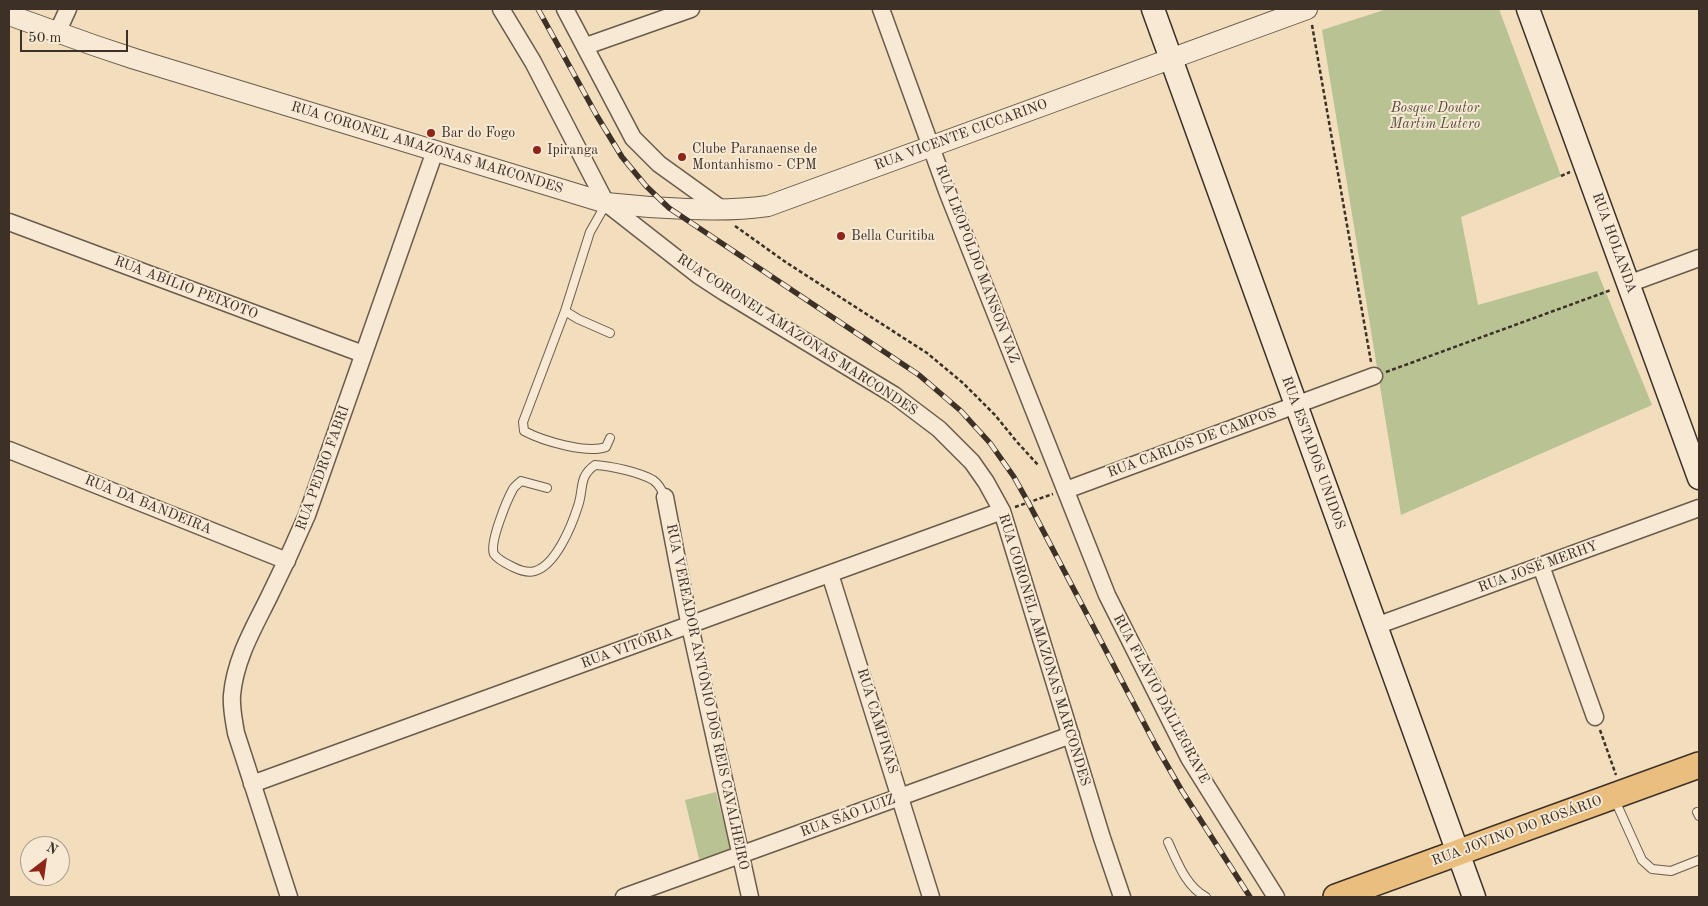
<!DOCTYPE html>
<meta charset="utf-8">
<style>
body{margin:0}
#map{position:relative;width:1708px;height:906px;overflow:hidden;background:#f2ddbd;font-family:"Old Standard TT",serif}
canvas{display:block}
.frame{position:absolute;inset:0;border:10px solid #3c3027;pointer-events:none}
.north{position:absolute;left:20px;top:836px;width:50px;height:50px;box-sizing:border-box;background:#f7e9d4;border:1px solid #ac9f8f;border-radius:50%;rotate:30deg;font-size:14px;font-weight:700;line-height:20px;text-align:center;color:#3c3027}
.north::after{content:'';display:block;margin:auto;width:18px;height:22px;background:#8f2418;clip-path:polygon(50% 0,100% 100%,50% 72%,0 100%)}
.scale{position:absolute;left:20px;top:30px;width:108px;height:22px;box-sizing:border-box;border:2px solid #3c3027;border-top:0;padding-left:6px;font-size:15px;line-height:18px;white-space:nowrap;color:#3c3027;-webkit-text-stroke:4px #f7e9d4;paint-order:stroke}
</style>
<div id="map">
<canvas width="1708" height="906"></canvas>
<div class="frame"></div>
<div class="north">N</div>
<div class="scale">50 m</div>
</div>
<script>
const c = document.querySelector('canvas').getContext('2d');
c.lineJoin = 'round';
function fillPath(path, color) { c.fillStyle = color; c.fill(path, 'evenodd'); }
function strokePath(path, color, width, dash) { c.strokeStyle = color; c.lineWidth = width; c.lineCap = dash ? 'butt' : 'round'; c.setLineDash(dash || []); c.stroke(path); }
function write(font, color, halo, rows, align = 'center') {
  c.font = font + ' "Old Standard TT",serif'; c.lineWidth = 4; c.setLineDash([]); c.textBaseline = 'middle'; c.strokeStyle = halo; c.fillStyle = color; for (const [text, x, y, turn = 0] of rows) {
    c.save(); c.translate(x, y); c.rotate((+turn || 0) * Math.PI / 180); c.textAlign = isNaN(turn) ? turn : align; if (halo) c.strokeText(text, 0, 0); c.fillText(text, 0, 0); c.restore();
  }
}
fillPath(new Path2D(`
 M1387,9h112l62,167 -100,41 17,88 119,-34 55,134 -251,110 -79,-485z
 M716,792l15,59 -32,8 -14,-59z`), '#b8c293');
const service = new Path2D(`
 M606,204l-16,28 -25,79 13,8 32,14
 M565,311l-42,111 1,9c19,10 63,23 82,16l4,-9
 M547,488l-26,-7c-2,2 -6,5 -8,8 -6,11 -24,54 -19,65 4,6 13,10 19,13 6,3 15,6 22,4 21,-6 37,-46 43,-65 6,-17 0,-29 17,-41 16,1 44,7 58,15 6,4 9,10 12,17
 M1614,798l28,62 10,9 19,2 28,-11
 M1697,812l2,4
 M1168,842c9,19 18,45 38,55`);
const minor = new Path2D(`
 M501,9l32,53 73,141 92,72 26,17 170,103 45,34 33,33 14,20 16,29 100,327 20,59
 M565,9l68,129 26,26 64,46
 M881,9l66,182 160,404 82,163 87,139
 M57,33l11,-24
 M586,46l105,-37
 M9,222l354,132
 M1628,284l71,-26
 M9,450l278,111
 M1066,490l308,-114
 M665,497l23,120 62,280
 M1541,566l54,151
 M830,574l101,323
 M1376,626l323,-118
 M252,784l750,-273
 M289,897l-53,-164c-2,-12 -5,-25 -4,-38 3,-35 21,-66 36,-96 14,-28 27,-56 39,-84l128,-364
 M624,897l447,-162`);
const tertiary = new Path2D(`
 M9,15l87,31 39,13 471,144c27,3 54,5 81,6 27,1 54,1 81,-3l539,-197`);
const secondary = new Path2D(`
 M1153,9l321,888
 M1528,9l171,469`);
const primary = new Path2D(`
 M1336,897l363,-132`);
strokePath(service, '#6a5b4c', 10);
strokePath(minor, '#6a5b4c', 19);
strokePath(tertiary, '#6a5b4c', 22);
strokePath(secondary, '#3c3027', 25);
strokePath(primary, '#3c3027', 28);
strokePath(new Path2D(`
 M1312,25l59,337
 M1561,176l9,-4
 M735,226l52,37 140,90 36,30 32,32 22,27 22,24
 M1386,372l225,-82
 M1015,507l38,-13
 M1600,730l16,45`), '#3c3027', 2.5, [4, 2.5]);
strokePath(service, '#f7e9d4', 8);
strokePath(minor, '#f7e9d4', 16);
strokePath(tertiary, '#f7e9d4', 20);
strokePath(secondary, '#f7e9d4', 22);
strokePath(primary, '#e9be7e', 25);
const rail = new Path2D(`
 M538,9l59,107 25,41 24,29 23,22 250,167 42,36 29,32 24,34 14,25 128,244 26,45 68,106`);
strokePath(rail, '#3c3027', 5.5);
strokePath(rail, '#f7e9d4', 4, [11]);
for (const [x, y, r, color] of [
 [431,133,5,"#8f2418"],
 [537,150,5,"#8f2418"],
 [682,157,5,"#8f2418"],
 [841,236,5,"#8f2418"]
]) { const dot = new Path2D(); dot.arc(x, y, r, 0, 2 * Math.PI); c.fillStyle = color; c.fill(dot); strokePath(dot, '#f7e9d4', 2); }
write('italic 14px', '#554d3d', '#f7e9d4', [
 ["Bosque Doutor",1435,108],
 ["Martim Lutero",1435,124]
]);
write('14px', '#3c3027', '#f7e9d4', [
 ["Bar do Fogo",441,133],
 ["Clube Paranaense de",692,149],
 ["Montanhismo - CPM",692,165],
 ["Ipiranga",547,150],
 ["Bella Curitiba",851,236]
], 'left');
write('14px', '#3c3027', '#f7e9d4', [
 ["RUA VICENTE CICCARINO",961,135,-20],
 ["RUA CORONEL AMAZONAS MARCONDES",427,148,17],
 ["RUA HOLANDA",1614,243,70],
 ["RUA LEOPOLDO MANSON VAZ",977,264,69],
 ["RUA ABÍLIO PEIXOTO",186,288,21],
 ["RUA CORONEL AMAZONAS MARCONDES",797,335,33],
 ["RUA CARLOS DE CAMPOS",1192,443,-20],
 ["RUA ESTADOS UNIDOS",1313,453,70],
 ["RUA PEDRO FABRI",323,468,-70],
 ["RUA DA BANDEIRA",148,505,22],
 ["RUA JOSÉ MERHY",1538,567,-20],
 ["RUA VITÓRIA",627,648,-20],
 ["RUA CORONEL AMAZONAS MARCONDES",1044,650,73],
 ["RUA VEREADOR ANTÔNIO DOS REIS CAVALHEIRO",707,697,78],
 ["RUA FLÁVIO DALLEGRAVE",1161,699,62],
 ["RUA CAMPINAS",877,721,73],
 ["RUA SÃO LUIZ",848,816,-20],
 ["RUA JOVINO DO ROSÁRIO",1517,831,-20]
]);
</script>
